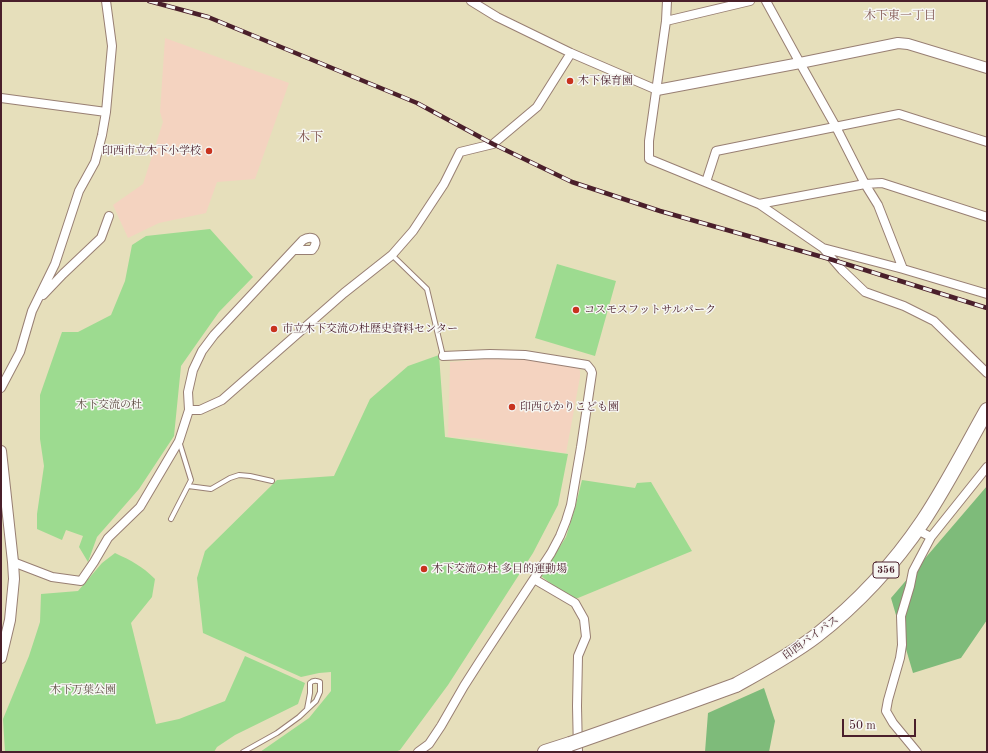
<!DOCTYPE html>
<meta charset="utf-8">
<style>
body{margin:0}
#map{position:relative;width:988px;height:753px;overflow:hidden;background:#e6dfbb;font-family:"Old Standard TT",serif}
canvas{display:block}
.frame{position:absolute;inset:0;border:2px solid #4a1f2b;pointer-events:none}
.scale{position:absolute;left:842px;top:719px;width:74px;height:18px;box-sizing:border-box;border:2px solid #4a1f2b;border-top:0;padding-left:5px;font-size:12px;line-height:14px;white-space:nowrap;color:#4a1f2b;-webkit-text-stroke:3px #f6f6f2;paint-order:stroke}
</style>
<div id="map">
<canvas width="988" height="753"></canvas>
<div class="frame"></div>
<div class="scale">50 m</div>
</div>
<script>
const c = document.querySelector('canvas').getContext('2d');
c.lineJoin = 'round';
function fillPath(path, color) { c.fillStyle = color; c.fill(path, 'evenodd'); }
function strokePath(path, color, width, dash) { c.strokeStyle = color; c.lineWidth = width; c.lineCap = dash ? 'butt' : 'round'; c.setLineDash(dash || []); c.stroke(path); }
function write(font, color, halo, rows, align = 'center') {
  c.font = font + ' "Old Standard TT","Noto Serif JP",serif'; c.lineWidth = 3; c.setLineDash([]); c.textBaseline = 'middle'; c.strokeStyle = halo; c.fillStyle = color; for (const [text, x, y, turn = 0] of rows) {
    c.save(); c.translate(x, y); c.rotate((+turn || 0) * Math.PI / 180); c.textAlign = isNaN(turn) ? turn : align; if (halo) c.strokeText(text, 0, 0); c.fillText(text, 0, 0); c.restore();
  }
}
fillPath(new Path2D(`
 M165,38l124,45 -34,96 -38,3 -11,31 -47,10 -31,15 -15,-33 30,-21 20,-62 -3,-10z
 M488,359l48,1 39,7 3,1 2,3v6l-14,76 -35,-5 -21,-5 -36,-5 -26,-1 2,-75z`), '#f4d3c0');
fillPath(new Path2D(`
 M210,229l43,48 -34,35 -38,54 -7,70 -35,53 -42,48 -9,25 -9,-15 4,-11 -17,-6 -4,10 -25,-11v-15l7,-48 -4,-27v-44l22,-63h16l33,-17 14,-34 7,-36 14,-9z
 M557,264l59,17 -21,75 -60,-18z
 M439,355l6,82 123,17 -10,51 -25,48 -85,132 -48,65 -5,2h-135l49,-34 22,-27v-19l-12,1 -18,4 -98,-44 -6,-55 8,-27 72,-71 57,-4 36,-77 38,-33z
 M582,480l53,8 2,-5 14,-1 41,69 -114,47 -7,1 -30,-23 25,-39 9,-29z
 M115,553c17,8 27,13 40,26l-3,18 -21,26 25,101 23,-5 46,-18 20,-45 60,27 -7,21 -63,31 -18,12 -3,5h-209l-2,-33 26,-63 11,-34 1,-28 37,-3 24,-28z`), '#9ddb90');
fillPath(new Path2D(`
 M987,486v134l-26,38 -48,15 -22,-75z
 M764,688l11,33 -6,31h-64l3,-39z`), '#7ebb7a');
const service = new Path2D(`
 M392,255l35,34 16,67
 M188,486l23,3 19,-11 9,-3 11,1 22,5
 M171,519l20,-39 -12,-39
 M243,752l34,-19 22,-16 17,-16 4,-9v-10c-4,-2 -7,-2 -10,1v10l-3,16`);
const minor = new Path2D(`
 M471,1l26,16 74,36 86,37
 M667,1l-1,20 -17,120v18l110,45 64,44 80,21
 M766,1l34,62 36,64 29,57 13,21 25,64 84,25
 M666,21l84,-20
 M1,98l105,14
 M706,182l10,-31 183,-37 88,28
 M759,204l106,-20 17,-1 105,34
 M823,248l19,22 23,22 39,14 30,15 53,52
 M43,295l20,-21 38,-36 8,-22
 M1,388l19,-36 12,-41 23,-47 24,-73 16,-29 7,-27 4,-23 6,-66 -6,-45
 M189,410l-1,-18 5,-22 9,-19 12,-16 89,-95c10,-6 17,1 9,10h-18
 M917,530l14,7 56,-70
 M13,562l39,15 29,4 13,-19 14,-24 32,-31 39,-66 10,-31h11l22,-10 122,-107 48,-38 21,-24 31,-47 16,-32 33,-8 44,-37 34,-54
 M534,579l41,24 9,16 2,18 -8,19 -1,50 1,46
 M418,752l11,-8 12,-18 23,-40 16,-25 71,-108 9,-17 6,-15 5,-16 10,-58 11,-74 -1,-3 -4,-5 -62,-10 -35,-1 -47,2
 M917,752l-24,-29 -7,-12 2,-11 12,-42 2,-13 -1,-29 9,-30 3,-15 18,-34`);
const tertiary = new Path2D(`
 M657,90l143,-27 98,-20 10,1 79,24
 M1,451l12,111 1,17 -4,41 -9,38`);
const trunk = new Path2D(`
 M736,685c27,-15 55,-30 80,-49 42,-33 78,-72 107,-115 24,-36 43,-74 64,-111
 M545,752l25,-8`);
strokePath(service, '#987f73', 6);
strokePath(minor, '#987f73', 10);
strokePath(tertiary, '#987f73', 12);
strokePath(trunk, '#987f73', 16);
strokePath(service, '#fff', 4);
strokePath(minor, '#fff', 8);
strokePath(tertiary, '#fff', 10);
strokePath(trunk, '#fff', 14);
const rail = new Path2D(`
 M149,1l59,16 209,86 76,41 79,38 88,29 173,49 154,48`);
strokePath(rail, '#4a1f2b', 4.5);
strokePath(rail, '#f6f6f2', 3, [9]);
const trunkBridge = new Path2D(`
 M570,744l111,-39 55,-20`);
strokePath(trunkBridge, '#987f73', 16, []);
strokePath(trunkBridge, '#fff', 14);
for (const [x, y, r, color] of [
 [570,81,4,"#c8321e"],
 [209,151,4,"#c8321e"],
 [576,310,4,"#c8321e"],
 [274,329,4,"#c8321e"],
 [512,407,4,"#c8321e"],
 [424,569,4,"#c8321e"]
]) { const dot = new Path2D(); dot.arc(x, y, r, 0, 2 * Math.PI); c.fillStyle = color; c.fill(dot); strokePath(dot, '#f6f6f2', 1.5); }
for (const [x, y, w] of [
 [886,570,26]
]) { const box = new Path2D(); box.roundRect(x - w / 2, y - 8, w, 16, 3); c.fillStyle = '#f6f6f2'; c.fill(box); strokePath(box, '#4a1f2b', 1); }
write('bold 10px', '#4a1f2b', null, [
 ["356",886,570]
]);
write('11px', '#4a1f2b', '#f6f6f2', [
 ["木下保育園",578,81],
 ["印西市立木下小学校",201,151,"right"],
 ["コスモスフットサルパーク",584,310],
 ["市立木下交流の杜歴史資料センター",282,329],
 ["印西ひかりこども園",520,407],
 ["木下交流の杜 多目的運動場",432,569]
], 'left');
write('11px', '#5f4e44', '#f6f6f2', [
 ["木下交流の杜",109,405],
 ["木下万葉公園",83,690]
]);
write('11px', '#4a1f2b', '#f6f6f2', [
 ["印西バイパス",811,638,-36]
]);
write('12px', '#805550', '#f6f6f2', [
 ["木下東一丁目",900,16]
]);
write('13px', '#805550', '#f6f6f2', [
 ["木下",310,138]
]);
</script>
